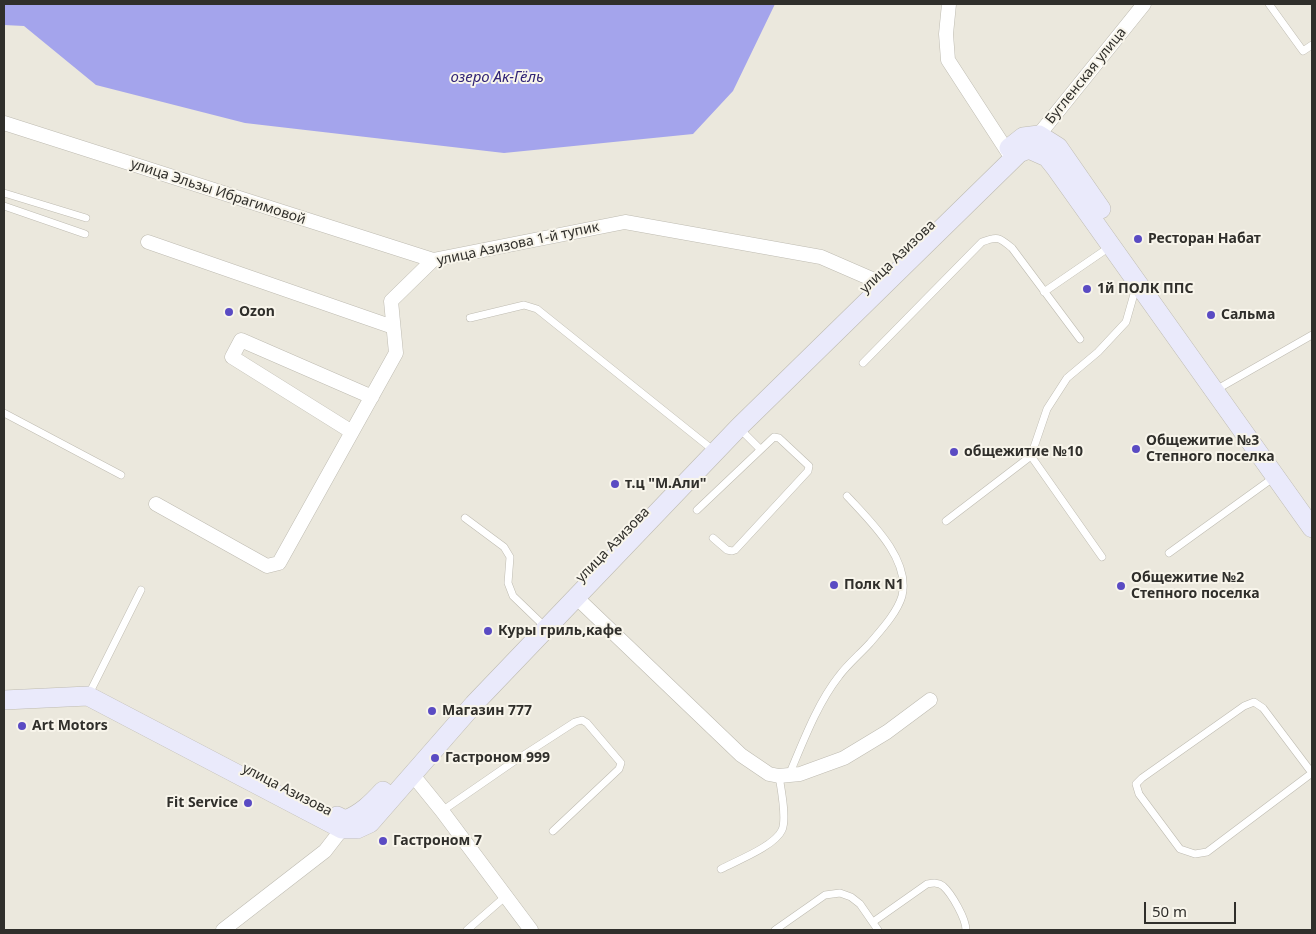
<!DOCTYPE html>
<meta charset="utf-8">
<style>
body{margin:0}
#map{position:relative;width:1316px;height:934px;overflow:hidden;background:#ebe8dd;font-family:"Noto Sans",sans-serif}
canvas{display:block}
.frame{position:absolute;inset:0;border:5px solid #302f2b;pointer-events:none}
.scale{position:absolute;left:1144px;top:902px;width:92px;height:22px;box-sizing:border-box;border:2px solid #302f2b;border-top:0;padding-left:6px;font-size:15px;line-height:18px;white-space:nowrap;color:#302f2b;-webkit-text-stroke:4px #f8f5eb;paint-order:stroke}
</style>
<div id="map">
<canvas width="1316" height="934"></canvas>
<div class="frame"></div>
<div class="scale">50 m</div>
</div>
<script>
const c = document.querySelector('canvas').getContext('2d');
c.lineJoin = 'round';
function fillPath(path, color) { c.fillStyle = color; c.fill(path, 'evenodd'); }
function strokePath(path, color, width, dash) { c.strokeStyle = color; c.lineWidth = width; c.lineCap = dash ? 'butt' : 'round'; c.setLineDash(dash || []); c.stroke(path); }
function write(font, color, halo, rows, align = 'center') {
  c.font = font + ' "Noto Sans",sans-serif'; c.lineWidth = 4; c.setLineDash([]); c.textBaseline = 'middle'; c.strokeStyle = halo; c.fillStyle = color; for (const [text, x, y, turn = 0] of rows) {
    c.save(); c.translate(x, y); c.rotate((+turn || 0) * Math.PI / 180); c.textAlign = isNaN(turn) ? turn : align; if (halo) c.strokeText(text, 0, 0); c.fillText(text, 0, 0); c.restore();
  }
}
fillPath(new Path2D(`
 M4,4h771l-42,87 -40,43 -189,19 -259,-30 -149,-38 -72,-59 -20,-1z`), '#a4a4ec');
const lane = new Path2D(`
 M1269,4l34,47 9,-6
 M4,193l82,25
 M4,206l81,28
 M1044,292l67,-46
 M470,318l54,-13 13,4 171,137
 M863,363l119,-121c15,-6 17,-5 30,6l68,91
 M1214,391l98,-56
 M4,413l117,62
 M739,428l21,21
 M1031,456l71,101
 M697,510l77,-73 5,1 30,28 -1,5 -73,79 -3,1 -5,-1 -14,-12
 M465,518l39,29 6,10 -2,26 5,13 27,26
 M946,521l85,-65 16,-47 20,-31 31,-26 28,-30 10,-35
 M1169,553l104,-75
 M88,696l53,-106
 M1254,702l9,6 49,65 -105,79 -12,2 -15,-5 -41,-55 -3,-10 6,-6 102,-72z
 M789,775c14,-33 28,-71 50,-99 9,-12 21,-22 31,-33 11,-13 27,-30 32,-47 9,-37 -33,-76 -55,-100
 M442,811l71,-49 62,-40 7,-2 5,3 34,40 -2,6 -66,62
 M721,869c15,-8 54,-23 61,-39 5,-12 -1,-41 -3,-54
 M873,922l54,-38c6,-1 11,-2 16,2 9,8 23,33 23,44
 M467,930l39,-34
 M775,930l50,-35 15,-2 11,4 9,7 18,26`);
const street = new Path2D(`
 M949,4l-3,30 2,26 63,97
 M4,123l429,137
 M1033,142l111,-138
 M148,242l245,85
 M352,432l-120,-75 9,-17 131,57
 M156,504l111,62 12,-3 117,-210 -5,-52 42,-41 192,-38 196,35 53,23
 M577,598l164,157 28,19 10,2 21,-2 44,-16 43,-26 43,-32
 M412,774l30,37 89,119
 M223,930l102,-79 17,-22`);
const secondary = new Path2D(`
 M1009,148l14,-11 16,-2 19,12 43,62
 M4,700l84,-4 254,133h15l13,-6 104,-119 265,-277 280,-274 10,-4 18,8 8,10 257,361
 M337,816l8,4c16,-6 27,-17 38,-29`);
strokePath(lane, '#bebbb1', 8);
strokePath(street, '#bebbb1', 15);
strokePath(secondary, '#bebbb1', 20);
strokePath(lane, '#fff', 7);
strokePath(street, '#fff', 14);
strokePath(secondary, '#eaeafb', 19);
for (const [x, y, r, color] of [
 [1138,239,5,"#5a4bc3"],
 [1087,289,5,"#5a4bc3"],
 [229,312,5,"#5a4bc3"],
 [1211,315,5,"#5a4bc3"],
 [1136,449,5,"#5a4bc3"],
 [954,452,5,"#5a4bc3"],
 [615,484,5,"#5a4bc3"],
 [834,585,5,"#5a4bc3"],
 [1121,586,5,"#5a4bc3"],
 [488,631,5,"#5a4bc3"],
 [432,711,5,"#5a4bc3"],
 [22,726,5,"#5a4bc3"],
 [435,758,5,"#5a4bc3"],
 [248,803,5,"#5a4bc3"],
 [383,841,5,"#5a4bc3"]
]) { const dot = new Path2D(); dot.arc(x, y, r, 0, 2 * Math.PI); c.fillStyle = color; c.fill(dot); strokePath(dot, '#f8f5eb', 2); }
write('14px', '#302f2b', '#f8f5eb', [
 ["Бугленская улица",1086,76,-51],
 ["улица Эльзы Ибрагимовой",218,192,18],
 ["улица Азизова 1-й тупик",518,244,-12],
 ["улица Азизова",898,257,-44],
 ["улица Азизова",613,545,-46],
 ["улица Азизова",287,790,27]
]);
write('bold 14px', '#302f2b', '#f8f5eb', [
 ["Ресторан Набат",1148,239],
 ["1й ПОЛК ППС",1097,289],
 ["Ozon",239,312],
 ["Сальма",1221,315],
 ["Общежитие №3",1146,441],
 ["Степного поселка",1146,457],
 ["общежитие №10",964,452],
 ["т.ц \"М.Али\"",625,484],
 ["Общежитие №2",1131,578],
 ["Степного поселка",1131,594],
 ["Полк N1",844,585],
 ["Куры гриль,кафе",498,631],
 ["Магазин 777",442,711],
 ["Art Motors",32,726],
 ["Гастроном 999",445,758],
 ["Fit Service",238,803,"right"],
 ["Гастроном 7",393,841]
], 'left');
write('italic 15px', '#312476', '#f8f5eb', [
 ["озеро Ак-Гёль",497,78]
]);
</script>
